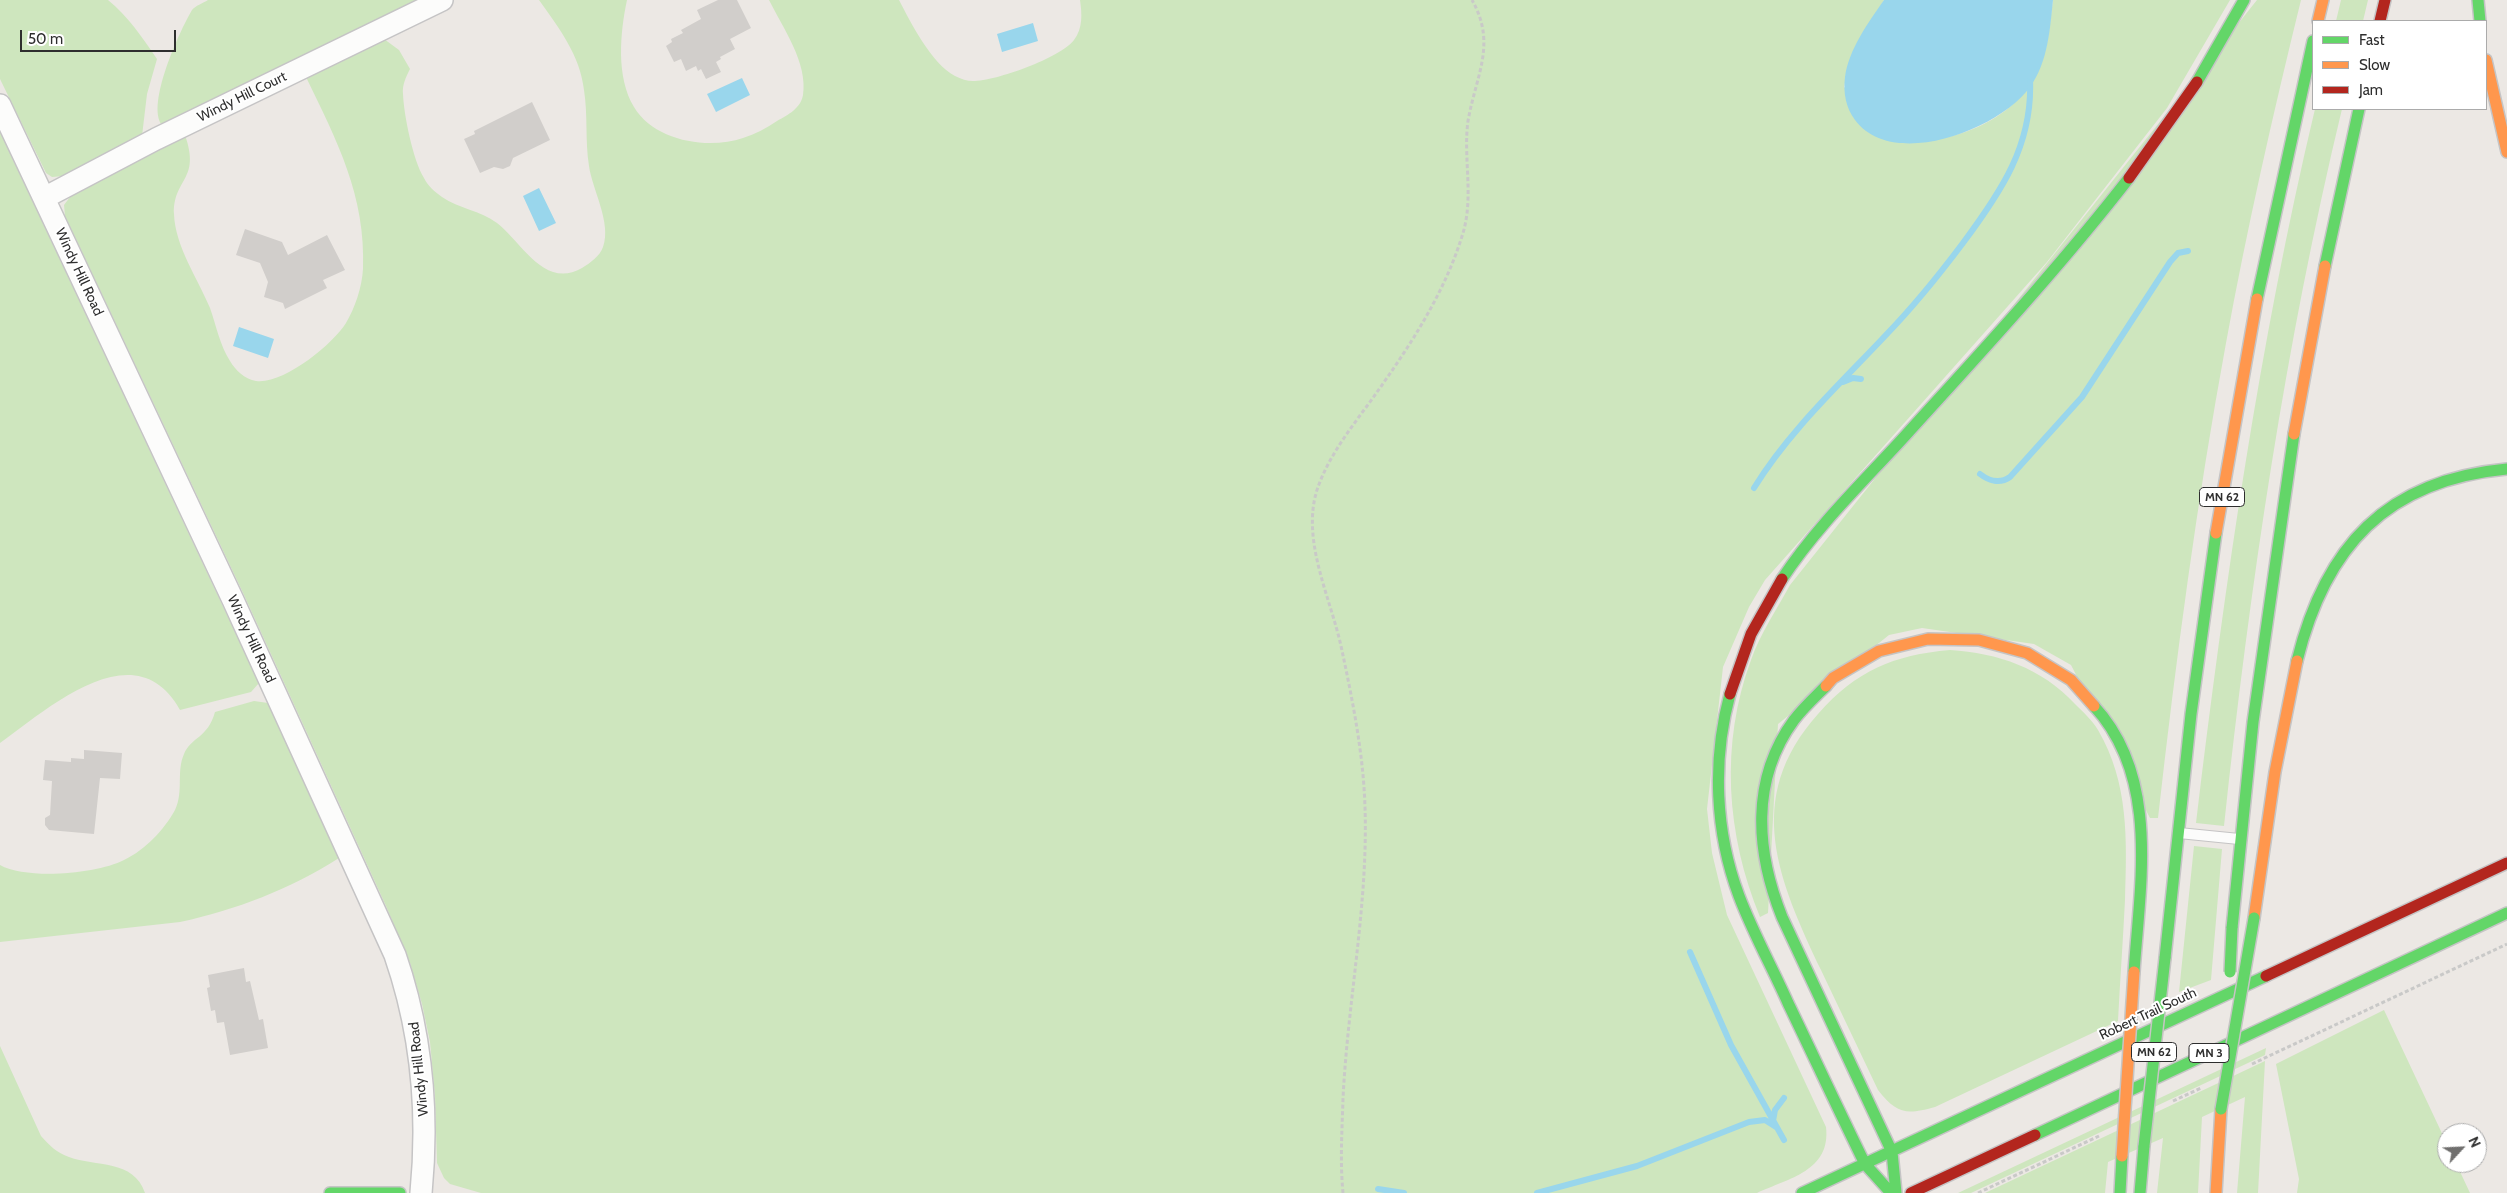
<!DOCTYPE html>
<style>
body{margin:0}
#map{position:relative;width:2507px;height:1193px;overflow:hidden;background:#ece8e4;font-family:Cabin,sans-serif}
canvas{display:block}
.legend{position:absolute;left:2312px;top:20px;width:175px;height:90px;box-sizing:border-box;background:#fff;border:1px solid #ababab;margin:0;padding:6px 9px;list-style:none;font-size:15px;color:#2e2e2e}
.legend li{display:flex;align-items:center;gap:10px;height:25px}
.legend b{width:25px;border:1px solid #ababab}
.north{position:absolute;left:2437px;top:1123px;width:50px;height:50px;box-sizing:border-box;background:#fff;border:1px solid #ababab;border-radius:50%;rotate:65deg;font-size:14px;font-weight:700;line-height:20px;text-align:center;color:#2e2e2e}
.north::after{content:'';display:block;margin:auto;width:18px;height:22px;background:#706f6e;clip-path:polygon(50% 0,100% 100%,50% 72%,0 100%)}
.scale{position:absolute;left:20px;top:30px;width:156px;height:22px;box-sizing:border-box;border:2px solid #2e2e2e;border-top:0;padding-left:6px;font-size:15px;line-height:18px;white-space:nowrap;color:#2e2e2e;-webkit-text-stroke:4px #fff;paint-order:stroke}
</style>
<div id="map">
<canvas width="2507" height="1193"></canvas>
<ul class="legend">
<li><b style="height:6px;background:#63d668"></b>Fast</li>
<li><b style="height:6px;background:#ff974d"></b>Slow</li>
<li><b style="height:6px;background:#b3261e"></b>Jam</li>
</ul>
<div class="north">N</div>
<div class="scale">50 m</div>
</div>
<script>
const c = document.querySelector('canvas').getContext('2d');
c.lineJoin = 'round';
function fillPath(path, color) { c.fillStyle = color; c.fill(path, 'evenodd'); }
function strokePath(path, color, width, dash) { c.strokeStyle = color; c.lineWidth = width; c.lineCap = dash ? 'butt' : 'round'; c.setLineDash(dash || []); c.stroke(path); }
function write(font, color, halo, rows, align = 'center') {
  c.font = font + ' Cabin,sans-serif'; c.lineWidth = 4; c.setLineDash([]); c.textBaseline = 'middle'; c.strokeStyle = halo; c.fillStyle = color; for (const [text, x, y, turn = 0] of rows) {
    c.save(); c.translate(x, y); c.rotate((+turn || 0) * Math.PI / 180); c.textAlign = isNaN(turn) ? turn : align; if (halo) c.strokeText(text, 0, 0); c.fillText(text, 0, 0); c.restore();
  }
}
fillPath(new Path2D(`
 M0,0h108c20,16 34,37 49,59l-10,35 -5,42 -78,40 -12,1 -6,-4 -46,-94z
 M208,0h213l-259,125c-16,-20 17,-93 30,-115 3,-4 11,-7 16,-10z
 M539,0h88c-7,33 -11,77 7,107 20,34 74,43 109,31 12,-4 24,-10 34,-17 11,-6 24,-13 26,-26 5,-32 -20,-67 -34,-95h130c12,23 32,63 56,76 6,3 12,5 18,5 23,0 87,-23 101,-41 9,-12 8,-26 6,-40h804l-32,54 -8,33 54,55c58,2 123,-23 144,-81 7,-20 8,-41 11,-61h177l-63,108 -120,154 -282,318 -16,27 -26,60 -16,142 5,44 15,62 99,212c5,44 -37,51 -69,66h-1276l-31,-9 -6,-6 -7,-15 -2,-67 -5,-54 -8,-38 -12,-41 -24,-57 -142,-311 -179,-379 -1,-11 9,-12 112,-58c16,46 -12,43 -11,79 1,32 24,65 36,94 6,17 10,38 20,53 6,10 15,18 26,20 27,4 77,-37 90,-58 9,-15 16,-36 17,-54 3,-73 -26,-128 -57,-192l78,-38 15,11 11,19c-4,8 -8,16 -7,25 1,22 10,66 21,84 4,8 11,14 18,19 17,12 38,13 55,26 24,18 47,67 85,45 8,-5 18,-12 21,-21 9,-24 -11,-58 -14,-81 -4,-25 -1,-51 -5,-76 -4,-35 -25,-62 -45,-90z
 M2257,0h44c-28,114 -54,228 -75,343 -29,157 -50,316 -68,475h-8l-79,-153 -37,-21 -112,-16 -33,7 -111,89 -10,189 -8,4c-34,-83 -40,-173 -9,-257 9,-26 26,-51 39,-75z
 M2341,0h27l-5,21h-27z
 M2315,109h27c-57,236 -92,476 -118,717l-28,-3c29,-240 63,-479 119,-714z
 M0,132l259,551 -8,9 -71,18c-45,-81 -133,0 -180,33z
 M1950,650c48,3 92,18 125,54 8,8 17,16 23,26 31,53 29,110 27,170 -2,40 -5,81 -7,121l-183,86c-29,8 -38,7 -57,-17 -19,-40 -38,-80 -57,-120 -42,-89 -79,-171 -3,-256 38,-43 75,-59 132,-64z
 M254,701l14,2 71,155c-49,31 -103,52 -159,64l-180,20v-77c27,15 97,9 124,-5 21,-10 40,-30 51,-50 9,-19 1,-38 9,-56 7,-17 24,-16 31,-42z
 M2194,846l28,3 -11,131 -32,12z
 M2384,1010l63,134v19h9l14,30h-173l2,-14 -23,-115z
 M0,1046l41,90c8,9 16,17 28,21 26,10 65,2 76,36h-145z
 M2266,1048l-1,7 -294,138h-13z
 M2265,1061l-7,132h-21l8,-96 -43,20 -4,76h-41l6,-55 -55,24 -3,31h-120z`), '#cee6be');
fillPath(new Path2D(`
 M1884,0h169c-3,29 -5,62 -23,87 -30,42 -137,84 -175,33 -9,-12 -12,-27 -10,-43 4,-28 23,-54 39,-77z
 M1033,23l5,18 -36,11 -5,-18z
 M742,78l8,17 -34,17 -9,-18z
 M539,188l17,35 -17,8 -16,-35z
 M239,327l35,12 -6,19 -35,-12z`), '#99d6ec');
strokePath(new Path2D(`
 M1843,382l10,-4 8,1
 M1980,474c9,7 20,10 30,3l72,-80 88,-135 8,-9 10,-2
 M1754,488c35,-57 86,-104 131,-152 28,-29 54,-61 78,-93 38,-51 70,-98 67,-164
 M1690,952l41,93 53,95
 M1773,1121l2,-11 9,-12
 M1378,1189l26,4
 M1537,1193l100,-27 112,-44 16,-2 11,7`), '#99d6ec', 6);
fillPath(new Path2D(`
 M718,0h19l14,28 -21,11 5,10 -15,8 1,2 -5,3 5,10 -15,7 -5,-10 -3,2 -2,-5 -10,5 -5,-12 -7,3 -8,-16 6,-4 -1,-3 12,-6 -2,-3 20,-11 -4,-9z
 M532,102l18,38 -37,18 -3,8 -7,3 -9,-2 -14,6 -16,-34 11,-5 -1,-3z
 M245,229l37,13 6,13 39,-20 18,35 -22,10 4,8 -42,21 -2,-6 -19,-6 4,-15 -8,-19 -24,-8z
 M84,750l38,3 -2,26 -20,-1 -6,56 -45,-4 -4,-5v-7l5,-3 2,-34 -9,-1 2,-20 26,2v-4l13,1z
 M244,968l2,14 4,-1 9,39 4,-1 5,29 -38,7 -6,-33 -7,1 -2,-13 -4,1 -4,-23 3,-1 -2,-12z`), '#d1cecb');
const lane = new Path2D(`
 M2179,833l60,6`);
const street = new Path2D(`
 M0,105l233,495 162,355c27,78 34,156 26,238
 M44,198l112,-59 286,-139`);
const fast = new Path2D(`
 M2478,0l2,21
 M2197,82l47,-82
 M2325,266l34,-157
 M2257,299l56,-258
 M1782,579c34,-52 81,-97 123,-143 77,-85 154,-168 224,-258
 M2297,661c28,-114 89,-181 210,-192
 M1826,686c-11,11 -23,22 -32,34 -44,60 -38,132 -12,197l110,235 4,41
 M1730,694c-18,66 -15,138 9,202 14,37 33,71 49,107 26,54 51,108 77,161l26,29
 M2094,706c66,71 46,178 40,266
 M2232,928l21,-206 41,-288
 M2165,958l26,-244 25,-181
 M2035,1135l472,-222
 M330,1193h70
 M1802,1193l464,-217
 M2120,1193l2,-37
 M2140,1193l4,-47`);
const slow = new Path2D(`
 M2318,21l5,-21
 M2486,60l21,92
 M2294,434l31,-168
 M2216,533l41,-234
 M1826,686l7,-8 46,-27 49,-12 51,1 48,13 44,27 23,26
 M2254,918l21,-146 22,-111
 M2216,1193l5,-84`);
const jam = new Path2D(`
 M2380,21l5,-21
 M2129,178l68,-96
 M1730,694l21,-60 31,-55
 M2266,976l241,-113
 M1911,1193l124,-58`);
strokePath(lane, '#c5c4c5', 12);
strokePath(street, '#c5c4c5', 24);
strokePath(fast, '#c5c4c5', 14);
strokePath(slow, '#c5c4c5', 14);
strokePath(jam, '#c5c4c5', 14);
strokePath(new Path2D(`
 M2252,1064l255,-120
 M2173,1101l28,-13
 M1343,1193c-3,-31 -1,-62 0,-94 5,-107 30,-216 20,-324 -4,-43 -13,-87 -22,-129 -11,-50 -41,-108 -23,-159 13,-36 38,-65 59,-95 35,-49 69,-102 86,-159 11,-37 0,-75 5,-112 8,-46 29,-77 4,-121
 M1978,1193l121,-57`), '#c9c9c8', 3, [4, 2.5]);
strokePath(lane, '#fcfcfb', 10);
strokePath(street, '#fcfcfb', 21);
strokePath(fast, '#63d668', 11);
strokePath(slow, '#ff974d', 11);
strokePath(jam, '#b3261e', 11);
const fastBridge = new Path2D(`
 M2230,972l2,-44
 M2221,1109l33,-191
 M2144,1146l21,-188`);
const slowBridge = new Path2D(`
 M2122,1156l12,-184`);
strokePath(fastBridge, '#c6c5c4', 14, []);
strokePath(slowBridge, '#c6c5c4', 14, []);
strokePath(fastBridge, '#63d668', 11);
strokePath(slowBridge, '#ff974d', 11);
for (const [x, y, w] of [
 [2222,497,45],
 [2154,1052,45],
 [2209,1053,40]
]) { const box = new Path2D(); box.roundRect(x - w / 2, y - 9.5, w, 19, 4); c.fillStyle = '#fff'; c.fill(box); strokePath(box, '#2e2e2e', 1); }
write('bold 12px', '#2e2e2e', null, [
 ["MN 62",2222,497],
 ["MN 62",2154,1052],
 ["MN 3",2209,1053]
]);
write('14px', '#2e2e2e', '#fff', [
 ["Windy Hill Court",242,97,-26],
 ["Windy Hill Road",79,272,65],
 ["Windy Hill Road",251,639,65],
 ["Robert Trail South",2148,1014,-25],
 ["Windy Hill Road",419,1069,-96]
]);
</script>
